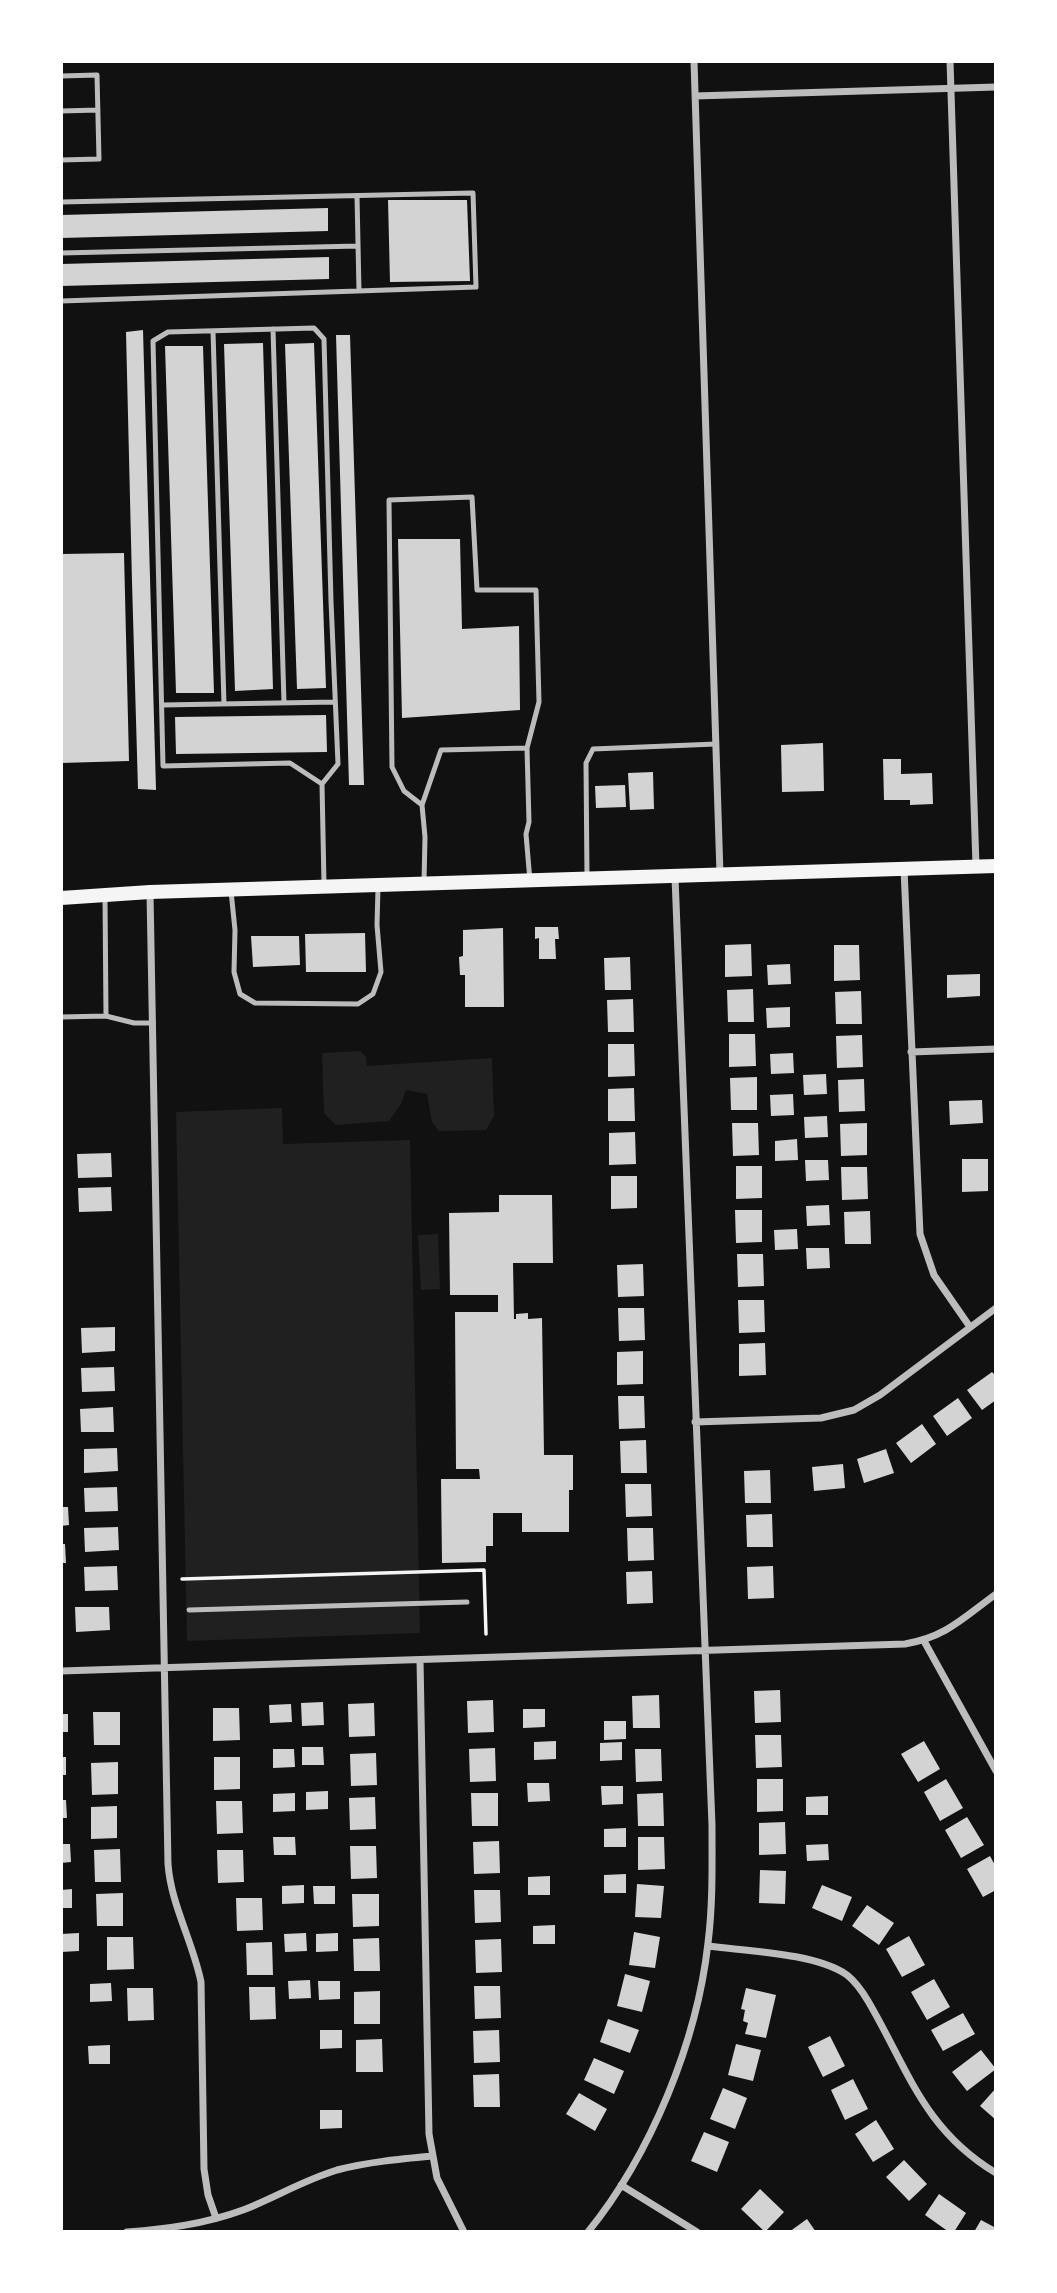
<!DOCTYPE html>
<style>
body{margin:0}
#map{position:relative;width:1057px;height:2293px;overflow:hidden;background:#111;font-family:"Open Sans",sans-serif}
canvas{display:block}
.frame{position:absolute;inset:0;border:63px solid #fff;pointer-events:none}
</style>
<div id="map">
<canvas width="1057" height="2293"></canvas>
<div class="frame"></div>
</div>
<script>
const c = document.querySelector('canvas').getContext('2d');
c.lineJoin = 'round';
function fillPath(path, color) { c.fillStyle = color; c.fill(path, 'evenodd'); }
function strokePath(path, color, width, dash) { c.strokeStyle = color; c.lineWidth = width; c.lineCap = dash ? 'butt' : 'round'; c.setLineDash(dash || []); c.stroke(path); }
fillPath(new Path2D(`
 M360,1051l6,6 1,9 125,-8 2,58 -8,14 -47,1 -7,-9 -5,-28 -21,-4 -5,14 -12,17 -53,4 -12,-12 -2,-60z
 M282,1108l1,36 127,-4 10,493 -233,8 -11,-529z
 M438,1234l2,55 -19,1 -3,-55z`), '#202020');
fillPath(new Path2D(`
 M388,200h79l3,81 -80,1z
 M328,208v23l-267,7v-23z
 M329,257v22l-268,7v-22z
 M143,330l13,460 -18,-1 -6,-207 -6,-250z
 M336,335h14l14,450h-15z
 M263,343l10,346 -38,2 -11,-347z
 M314,343l12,345 -29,1 -12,-345z
 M165,346h38l11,347h-38z
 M398,539h62l2,90 57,-3 1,84 -118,8z
 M124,553l5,208 -68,2v-209z
 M326,715l1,37 -151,2 -1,-37z
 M823,743l1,48 -42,1 -1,-47z
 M883,759h18v15l31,-1 1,31 -23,1v-5h-26z
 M653,772l1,37 -24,1 -2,-37z
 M625,785l1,22 -30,1 -1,-22z
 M535,927h23l1,12h-4l1,20h-17v-21l-4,1z
 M503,928l1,79h-39v-32h-5l-1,-18 4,-1v-26z
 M365,933l1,39h-60l-1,-38z
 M251,936h48l1,29 -47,2z
 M751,944l1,32 -27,1v-32z
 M834,945h25l1,35 -26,1z
 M630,957l1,33h-26l-1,-32z
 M790,964l1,20 -23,1 -1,-20z
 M980,974v22l-33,2v-23z
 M753,989l1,33h-26l-1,-32z
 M861,991l1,33h-26l-1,-32z
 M633,999l1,33h-26l-1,-32z
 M790,1007v20l-23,1 -1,-20z
 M729,1034h26l1,32 -27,1z
 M862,1035l1,32 -26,1 -1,-32z
 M608,1044h26l1,32 -27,1z
 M793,1053l1,20 -23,1 -1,-20z
 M826,1074l1,20 -23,1 -1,-20z
 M757,1077v33h-26l-1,-32z
 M864,1079l1,32 -26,1 -1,-32z
 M634,1088l1,33h-27v-32z
 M793,1094l1,21 -23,1 -1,-21z
 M982,1100l1,23 -33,2 -1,-24z
 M827,1116l1,21 -23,1 -1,-21z
 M732,1123h26l1,32 -26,1z
 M867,1123v32l-26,1 -1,-32z
 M635,1132l1,32 -27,1v-32z
 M797,1139l1,21 -23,1v-20z
 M111,1153l1,24 -34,1 -1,-24z
 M962,1159h26v32l-26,1z
 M805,1160h23l1,20 -23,1z
 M736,1166h26v32l-26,1z
 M841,1167h26l1,32 -26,1z
 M611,1176h26v32l-26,1z
 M111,1187l1,24 -33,1 -1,-24z
 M499,1195h53l1,68h-40l1,56h2v-5l12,-1v6l14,-1 2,137h29v35h-4v42h-47v-19h-29v33h-7v16l-44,1 -1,-84h39l-1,-10h-23l-1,-157h43v-17h-48l-1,-82 50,-1z
 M829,1205l1,20 -23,1 -1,-20z
 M735,1210h27v32l-26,1z
 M870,1211l1,33h-26l-1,-32z
 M797,1229l1,20 -23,1 -1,-20z
 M806,1248h23l1,20 -23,1z
 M737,1254h26l1,32 -26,1z
 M643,1264l1,32 -26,1 -1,-32z
 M738,1300h26l1,32 -26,1z
 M618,1308h26l1,32 -26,1z
 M115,1327v24l-33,2 -1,-25z
 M765,1343l1,32 -27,1v-32z
 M643,1351v33l-26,1v-33z
 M114,1367l1,24 -33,1 -1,-24z
 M992,1372l4,4v24l-14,10 -15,-20z
 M618,1396h26l1,32 -26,1z
 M958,1398l14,20 -25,18 -14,-20z
 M113,1407l1,25h-33l-1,-23z
 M922,1424l14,20 -25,19 -15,-20z
 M646,1440l1,33h-26l-1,-32z
 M117,1448l1,23 -34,2v-24z
 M886,1449l8,24 -30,10 -7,-24z
 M843,1464l2,24 -31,3 -2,-24z
 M770,1470l1,33h-26l-1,-32z
 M625,1484h26l1,32 -26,1z
 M117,1487l1,24 -33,1 -1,-24z
 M61,1507h7l1,18 -8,1z
 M772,1514l1,33h-26l-1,-32z
 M118,1527l1,23 -34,2 -1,-24z
 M627,1528h26l1,32 -26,1z
 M61,1544h4l1,19h-5z
 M117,1566l1,24 -33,1 -1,-24z
 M773,1566l1,32 -26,1 -1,-32z
 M652,1571l1,32 -26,1 -1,-32z
 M75,1607h34l1,23 -34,2z
 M780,1690l1,32 -26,1 -1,-32z
 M659,1695l1,33h-27l-1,-32z
 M493,1700l1,32 -26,1 -1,-32z
 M323,1702l1,23 -22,1 -1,-23z
 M374,1703l1,33 -26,1 -1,-33z
 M291,1704l1,18 -22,1 -1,-18z
 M213,1708h26l1,32 -27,1z
 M523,1709h22v18l-22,1z
 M93,1712h27v33h-26z
 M61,1714h7v18h-7z
 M604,1721h22v18l-22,1z
 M755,1735h26l1,32 -26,1z
 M556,1741v18l-22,1v-18z
 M924,1741l16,28 -22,13 -17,-28z
 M622,1742v18l-22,1v-18z
 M302,1747h21l1,18h-22z
 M495,1748l1,33 -26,1 -1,-33z
 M273,1749h21l1,18 -22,1z
 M635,1749h26l1,32 -26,1z
 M376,1753l1,32 -26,1 -1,-32z
 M61,1757h5v18h-5z
 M214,1757h26v32l-26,1z
 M118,1762v32l-26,1 -1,-32z
 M757,1779h26v32l-26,1z
 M946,1779l17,29 -23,13 -16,-29z
 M527,1783h22l1,18 -22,1z
 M601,1786h22v18l-21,1z
 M328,1791v18l-22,1v-18z
 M295,1793v18l-22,1v-18z
 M471,1793h27v33h-26z
 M663,1793l1,33h-26l-1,-32z
 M828,1796v19h-22v-18z
 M375,1797l1,32 -26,1 -1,-32z
 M61,1800h5l1,18h-6z
 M216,1801h26l1,32 -26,1z
 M117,1806v32l-26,1v-32z
 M967,1817l17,28 -23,13 -16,-28z
 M785,1822l1,32 -27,1v-32z
 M626,1828v19h-22v-18z
 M273,1837h22l1,18h-22z
 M638,1837h26l1,32 -27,1z
 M499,1841l1,32 -26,1 -1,-32z
 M61,1844h9l1,18 -10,1z
 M828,1844l1,16 -22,1 -1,-16z
 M350,1846h26l1,32 -26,1z
 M120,1849l1,33h-26l-1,-32z
 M217,1850h26l1,32 -26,1z
 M990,1856l6,11v23l-13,7 -16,-28z
 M760,1870l26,1 -1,33 -26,-1z
 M626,1874v19h-22v-18z
 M550,1876v19h-22v-18z
 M637,1884l27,2 -3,32 -26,-1z
 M304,1885v18l-22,1v-18z
 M822,1885l30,12 -10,24 -30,-13z
 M313,1886h22v18h-21z
 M72,1889v19h-11v-18z
 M474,1890h26l1,32 -26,1z
 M123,1893v33h-26l-1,-32z
 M352,1894h27v32l-26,1z
 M236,1898h26l1,32 -26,1z
 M867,1905l27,18 -15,22 -27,-19z
 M555,1925v19h-22v-18z
 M634,1932l26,5 -5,31 -26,-3z
 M79,1933v18l-18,1v-18z
 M306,1933l1,18 -22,1 -1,-18z
 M338,1933v18l-22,1v-18z
 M909,1936l16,29 -23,12 -16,-28z
 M107,1937h26l1,32 -27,1z
 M379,1938l1,33h-26l-1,-32z
 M501,1939l1,33 -26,1 -1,-33z
 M272,1942l1,33h-26l-1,-32z
 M625,1974l25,7 -8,31 -25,-6z
 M934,1979l16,28 -23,13 -16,-28z
 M310,1980l1,18 -22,1 -1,-18z
 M318,1981h22v18l-21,1z
 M111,1983l1,18 -22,1v-18z
 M474,1986h26l1,32 -26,1z
 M249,1987h26l1,32 -26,1z
 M127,1988h26l1,32 -26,1z
 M746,1988l30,7 -10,43 -21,-4 3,-11 -5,-2 2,-11 -4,-1z
 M380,1991v33h-26v-32z
 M963,2013l12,21 -32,17 -12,-21z
 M608,2019l31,11 -9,23 -30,-11z
 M320,2030h22v18l-22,1z
 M499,2030l1,32 -26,1 -1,-32z
 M830,2036l15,30 -22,11 -15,-30z
 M382,2039l1,33h-27v-32z
 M736,2044l25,6 -8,31 -25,-6z
 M110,2045v19h-21l-1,-18z
 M981,2050l15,19 -29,22 -15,-19z
 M594,2058l30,13 -10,23 -30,-14z
 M499,2074l1,33h-26l-1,-32z
 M853,2079l15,30 -23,11 -14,-30z
 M723,2088l24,10 -12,31 -25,-10z
 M996,2088v32l-16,-14z
 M579,2093l28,16 -12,22 -29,-17z
 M320,2110h22v18l-22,1z
 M876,2120l18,29 -21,13 -18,-28z
 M704,2132l25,10 -12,30 -26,-11z
 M904,2160l23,24 -18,17 -23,-24z
 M760,2189l24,23 -19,20 -24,-23z
 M939,2194l27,19 -12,19h-5l-24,-17z
 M807,2219l9,13h-27z
 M981,2220l15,8v4h-22z`), '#d3d3d3');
strokePath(new Path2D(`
 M182,1579l302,-9 2,64`), '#f5f5f5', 3.5);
strokePath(new Path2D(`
 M61,76l36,-1 2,84 -38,1
 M61,111l37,-1
 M357,196l2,95
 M61,202l412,-9 3,94 -415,14
 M61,253l297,-7
 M273,329l11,374
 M213,331l11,373
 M162,705l173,-3
 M322,784l-32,-21 -127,3 -10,-425 15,-9 146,-4 10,11 7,262 7,163 -16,20 2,100
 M422,805l-18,-14 -12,-24 -3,-267 83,-3 5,93h59l3,112 -12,46 2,74 -3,12 4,47
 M587,877l-1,-114 7,-14 123,-5
 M424,882l1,-45 -3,-32 19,-55 86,-2
 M231,891l4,39 -1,42 6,22 15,9 103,1 15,-10 8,-22 -4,-47 1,-37
 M105,897l1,119
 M61,1017l45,-1 28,7h19
 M189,1610l278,-8`), '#bcbcbc', 5);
strokePath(new Path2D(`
 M694,61l26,813
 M950,61l26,805
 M695,96l301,-9
 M904,869l16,365 14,41 36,52
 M150,893l18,971c3,41 25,78 33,118l3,187 4,26 8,23
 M911,1052l85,-3
 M695,1422l126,-4 33,-8 26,-15 116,-87
 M924,1641l72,130
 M420,1660l9,474 8,44 27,54
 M61,1671l844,-27c41,-7 58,-26 91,-50
 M708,1946c38,5 108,7 139,29 9,7 15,16 21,26 40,68 55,128 128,172
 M621,2185l76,47
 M127,2232c39,-3 78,-8 116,-22 31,-12 61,-30 94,-40 31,-8 63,-11 95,-14
 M588,2232c63,-78 109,-190 120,-289 5,-39 4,-79 4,-118l-37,-948`), '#bcbcbc', 7);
strokePath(new Path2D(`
 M61,898l89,-6 846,-26`), '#f5f5f5', 14);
</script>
